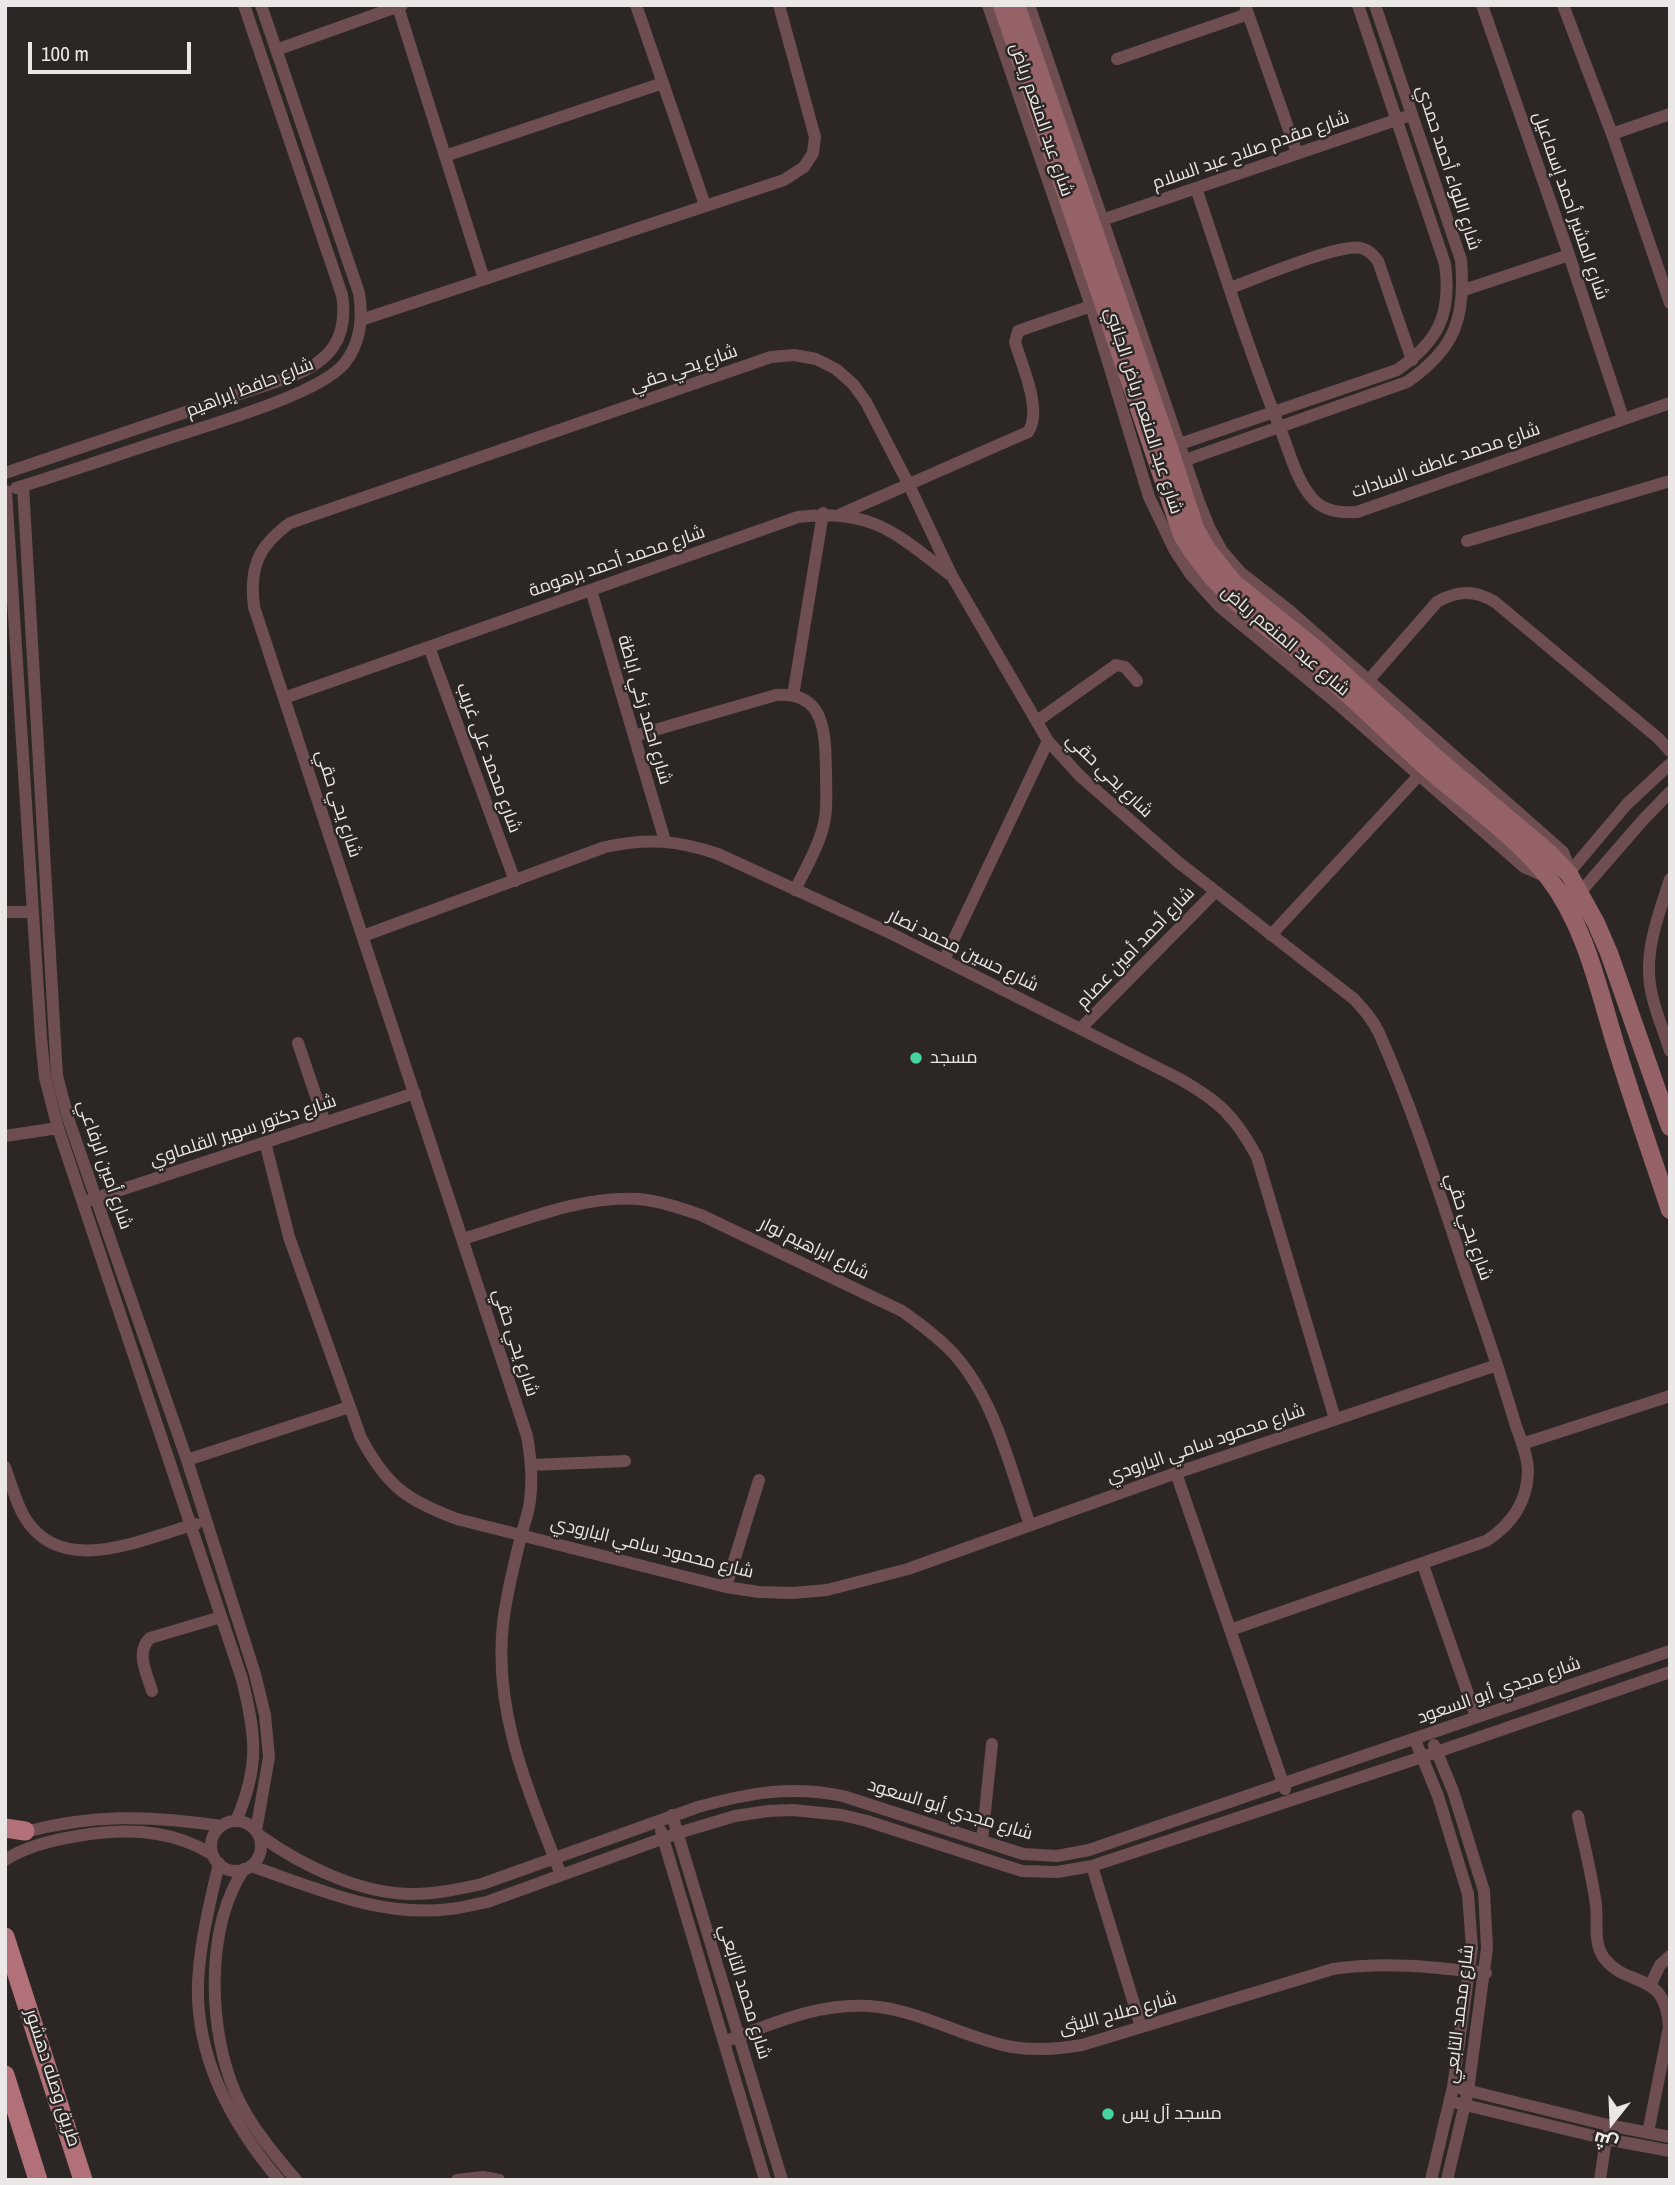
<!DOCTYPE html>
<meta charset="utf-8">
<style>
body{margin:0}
#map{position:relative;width:1675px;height:2185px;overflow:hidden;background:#2c2725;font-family:"Archivo Narrow",Cairo,sans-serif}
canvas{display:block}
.frame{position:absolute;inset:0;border:7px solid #ebe7e6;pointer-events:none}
.north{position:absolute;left:1577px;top:2087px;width:70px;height:70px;-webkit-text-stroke:5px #2c2725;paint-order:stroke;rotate:198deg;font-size:19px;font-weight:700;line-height:28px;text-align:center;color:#ebe7e6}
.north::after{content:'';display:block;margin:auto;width:24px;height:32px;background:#ebe7e6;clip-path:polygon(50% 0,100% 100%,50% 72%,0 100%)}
.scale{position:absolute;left:28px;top:42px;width:163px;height:32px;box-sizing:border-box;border:4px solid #ebe7e6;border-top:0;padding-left:9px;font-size:21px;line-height:24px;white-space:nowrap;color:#ebe7e6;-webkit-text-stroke:5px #2c2725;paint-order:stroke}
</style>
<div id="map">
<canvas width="1675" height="2185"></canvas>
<div class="frame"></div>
<div class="north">ش</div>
<div class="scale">100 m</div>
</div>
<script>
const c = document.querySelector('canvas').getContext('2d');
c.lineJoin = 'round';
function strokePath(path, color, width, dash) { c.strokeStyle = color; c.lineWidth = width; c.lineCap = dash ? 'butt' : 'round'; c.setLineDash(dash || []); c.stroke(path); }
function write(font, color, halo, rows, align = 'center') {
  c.font = font + ' "Archivo Narrow",Cairo,sans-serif'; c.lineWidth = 5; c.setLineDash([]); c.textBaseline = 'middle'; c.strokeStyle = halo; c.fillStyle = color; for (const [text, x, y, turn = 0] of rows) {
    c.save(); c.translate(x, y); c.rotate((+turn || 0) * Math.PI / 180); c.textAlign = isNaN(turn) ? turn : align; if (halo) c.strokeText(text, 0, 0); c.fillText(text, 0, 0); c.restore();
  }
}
strokePath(new Path2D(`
 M636,5l69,200
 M988,5l103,301 58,191 26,54 16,24 28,31 113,93 192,168 25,11
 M1029,5l170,497 10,25 13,24 18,21 50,39 273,241 5,13 -1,7
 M1245,5l52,148
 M1482,5l87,250 54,163
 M1563,5l49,129 58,169
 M398,7l86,272
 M276,50l126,-45
 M1117,59l131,-45
 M1612,134l58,-20
 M445,156l218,-73
 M1196,188c28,83 54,167 87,248 8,21 15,47 30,63 12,13 28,14 44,13l313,-109
 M1102,220l303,-103
 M1230,288c25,-9 110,-45 131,-40 8,2 12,7 17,13l34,99
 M1464,290l105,-35
 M361,320l423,-140 20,-13 9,-14 2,-16 -36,-132
 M1174,446l223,-76c41,-28 55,-56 48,-106l-87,-259
 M1180,462l227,-80c48,-33 59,-64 54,-122l-86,-255
 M5,473l285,-96c39,-15 59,-38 52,-82l-98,-290
 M23,486l34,590 12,45 118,339 68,214 10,41 4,42 -13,74
 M16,488c49,-15 98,-32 147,-48 42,-14 155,-45 181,-76 17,-21 19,-46 15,-71l-98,-288
 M6,491l35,547 4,40 13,50 184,551c14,57 18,87 -6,142
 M841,514l187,-82c15,-21 -6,-66 -13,-90l3,-11 73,-25
 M1467,541l203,-60
 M591,590l74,251
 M429,647l86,234
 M1368,681l69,-79c21,-12 38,-12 58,0l163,136 12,13
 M793,696l30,-183
 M284,698l514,-181c72,-9 97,15 151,57
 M1037,721l79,-56 9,2 12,14
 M634,736l142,-41c51,-4 49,41 50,77 0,20 2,40 -4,59 -6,21 -18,40 -27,59
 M1568,874l59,-70 43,-40
 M1670,879c-9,29 -22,62 -21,92 0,27 13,54 21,80
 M1577,896l66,-76 27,-28
 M5,912h27
 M1271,935l152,-164
 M363,936l242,-89c43,-9 72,-7 113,7l170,78 290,146c41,23 57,38 79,79l78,262
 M944,960l104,-219
 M1081,1028l134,-136
 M298,1043l27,80
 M5,1136l53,-8
 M265,1142l24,95 72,201c26,48 45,62 96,81l269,68 33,5 34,1 34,-3 81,-21 268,-96 321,-108
 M90,1200l325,-107
 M463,1239c54,-16 118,-44 175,-40 22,2 42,9 63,16l201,96c18,13 35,25 50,41 43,46 58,116 78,173
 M1522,1444l148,-48
 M187,1460l162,-53
 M532,1465l93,-4
 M5,1467c6,16 11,36 20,51 38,61 118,20 171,6
 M1176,1473l109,316
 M1423,1565l53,152
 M726,1587l33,-107
 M152,1691c-5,-17 -17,-39 -2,-53l71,-21
 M1415,1740l23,56 30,98 4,54 -19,139 -22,93
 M1434,1745l19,46 31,100 3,57 -19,143 -21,89
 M672,1815l110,365
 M1578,1816c6,29 14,59 18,89 2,17 -3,38 8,53 24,31 61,11 65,69l-21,106
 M211 1846a25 25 0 1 1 50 0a25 25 0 1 1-50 0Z
 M661,1831l104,349
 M21,1833c70,-19 129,-18 200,-7
 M259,1835c42,30 100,59 154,59 23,0 46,-5 69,-10l216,-77c51,-14 93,-22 145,-11l180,58 34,2 32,-6 581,-199
 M982,1841l10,-97
 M5,1860c35,-23 111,-33 152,-26 20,3 38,10 55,20
 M219,1863c-8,35 -17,71 -20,106 -8,80 30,152 80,211
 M251,1866c65,22 129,52 199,43 13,-1 25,-5 37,-7l191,-69 57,-17 33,-5 25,-1 49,5 25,6 155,50 35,1 35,-6 330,-109 248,-85
 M1092,1866l49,161
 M244,1869c-39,59 -36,160 -9,223 14,32 38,61 61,88
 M561,1875c-31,-81 -68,-161 -58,-251 3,-29 11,-59 18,-88 3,-12 8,-24 9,-36 3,-22 1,-42 -3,-64l-273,-829c-5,-39 4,-61 36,-84l481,-166 23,-2 22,4 20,10 17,15 13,18 43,83 43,91 96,165 32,35 98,86 176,137c10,11 19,21 25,34 42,94 72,199 106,296 11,32 21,64 31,97 5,14 12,31 12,46 -1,31 -17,53 -42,69l-256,89
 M1650,1986l10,-21 10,-9
 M724,2042c49,-19 100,-42 155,-35 46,6 88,32 133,40 24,4 47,2 70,-2l251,-76c52,-8 101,-2 153,4
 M1462,2089l146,36 62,12
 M1457,2103l149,36 64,12
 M457,2180l26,-3 16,3
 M1600,2180l7,-48`), '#6e4e51', 12);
strokePath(new Path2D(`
 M1002,5l180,530c35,60 75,83 127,125 41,34 78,72 117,107 41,36 89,68 122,110 37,48 50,110 67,166 17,56 36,111 55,167
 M1016,5l153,443 26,80 11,20 28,35 82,66 120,109 113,95 20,21 27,49 13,30 61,174`), '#956267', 18);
strokePath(new Path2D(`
 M5,1828l20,3
 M5,1937l78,243
 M5,2075l33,105`), '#b27178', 19);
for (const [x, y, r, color] of [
 [916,1058,7,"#46d49e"],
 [1108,2114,7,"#46d49e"]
]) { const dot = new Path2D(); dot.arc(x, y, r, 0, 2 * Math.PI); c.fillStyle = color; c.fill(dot); strokePath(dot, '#2c2725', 2.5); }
write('18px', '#ebe7e6', '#2c2725', [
 ["شارع عبد المنعم رياض",1041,120,71],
 ["شارع مقدم صلاح عبد السلام",1251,151,-19],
 ["شارع اللواء أحمد حمدي",1448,168,72],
 ["شارع المشير أحمد إسماعيل",1570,206,71],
 ["شارع يحي حقي",684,369,-19],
 ["شارع حافظ إبراهيم",250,388,-21],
 ["شارع عبد المنعم رياض الجانبي",1143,411,72],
 ["شارع محمد عاطف السادات",1446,461,-19],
 ["شارع محمد أحمد برهومة",617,562,-19],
 ["شارع عبد المنعم رياض",1285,641,40],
 ["شارع احمد زكي اباظة",644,710,74],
 ["شارع محمد على غريب",488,758,70],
 ["شارع يحي حقي",1109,776,44],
 ["شارع يحي حقي",338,804,72],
 ["شارع أحمد أمين عصام",1136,948,-46],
 ["شارع حسين محمد نصار",963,951,26],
 ["شارع دكتور سهير القلماوي",243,1131,-18],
 ["شارع أمين الرفاعي",104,1165,71],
 ["شارع يحي حقي",1468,1227,71],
 ["شارع ابراهيم نوار",814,1249,26],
 ["شارع يحي حقي",515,1343,72],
 ["شارع محمود سامي البارودي",1206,1444,-19],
 ["شارع محمود سامي البارودي",652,1548,14],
 ["شارع مجدي أبو السعود",1499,1691,-19],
 ["شارع مجدي أبو السعود",950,1810,17],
 ["شارع محمد التابعي",744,1992,73],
 ["شارع صلاح الليثى",1118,2014,-15],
 ["شارع محمد التابعي",1460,2014,-83],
 ["طريق وصله دهشور",52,2078,72]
]);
write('18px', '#ebe7e6', '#2c2725', [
 ["مسجد",930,1058],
 ["مسجد آل يس",1122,2114]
], 'left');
</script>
